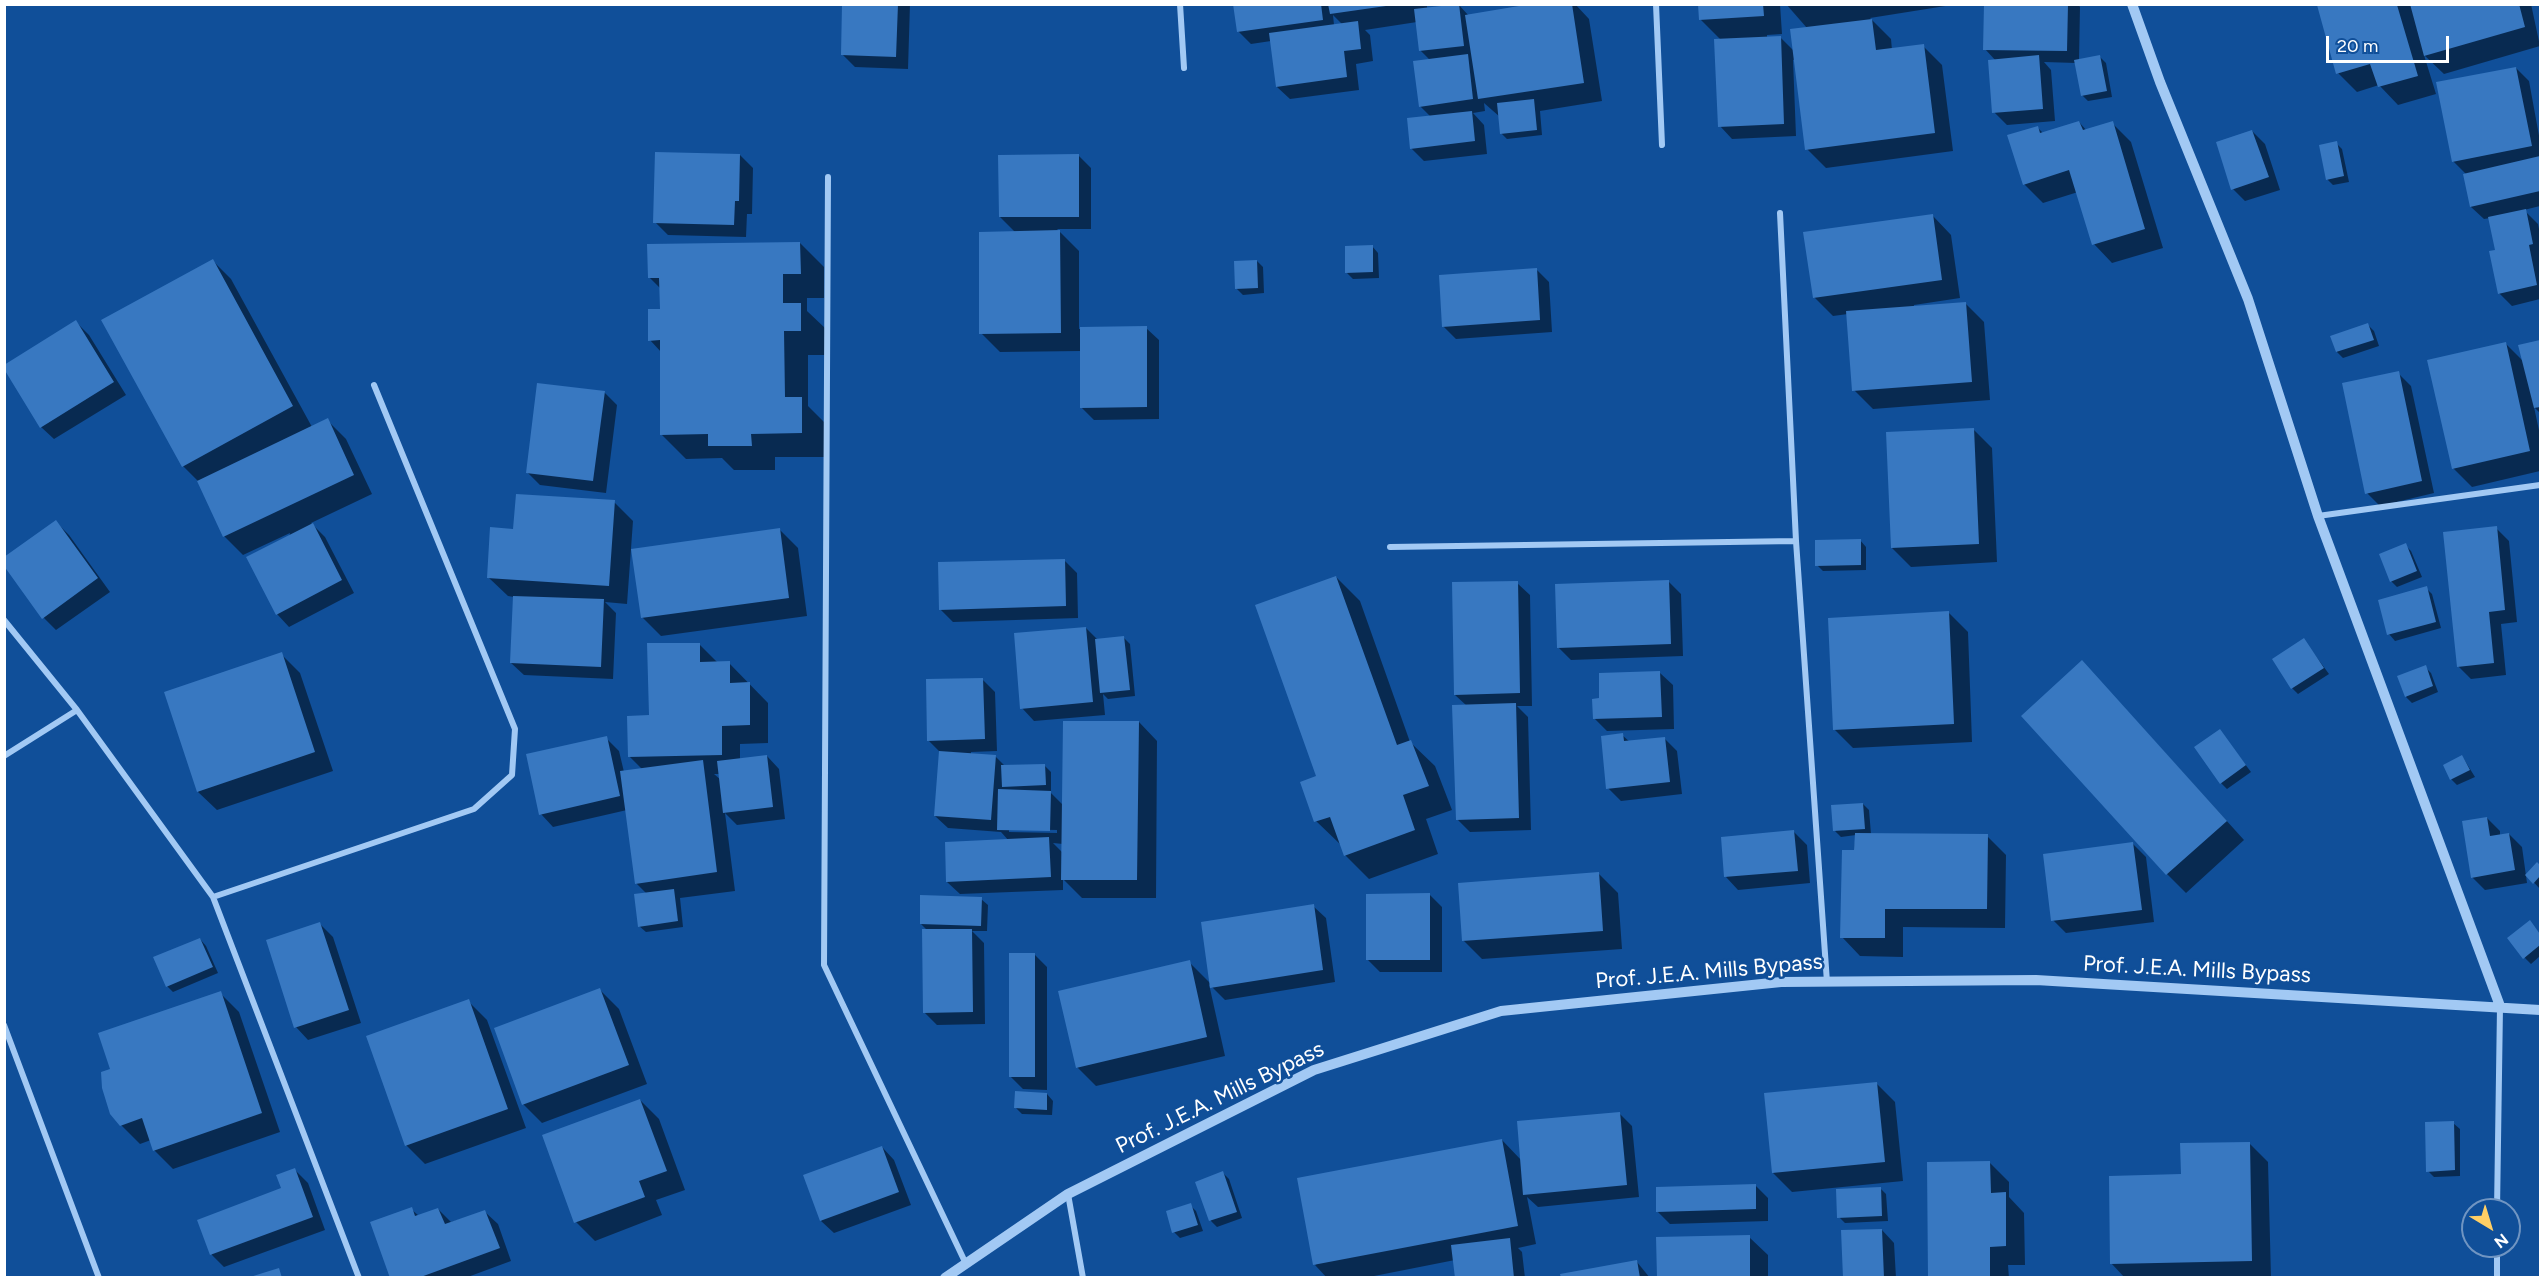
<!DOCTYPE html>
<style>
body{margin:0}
#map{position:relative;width:2545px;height:1282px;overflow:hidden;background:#104f99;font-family:Figtree,sans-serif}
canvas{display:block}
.frame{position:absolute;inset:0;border:6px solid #fff;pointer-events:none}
.north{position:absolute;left:2461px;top:1198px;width:60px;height:60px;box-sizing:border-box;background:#104f99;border:2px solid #7095c2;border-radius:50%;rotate:142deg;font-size:16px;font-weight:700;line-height:24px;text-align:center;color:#fff}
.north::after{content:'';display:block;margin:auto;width:21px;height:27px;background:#ffcf65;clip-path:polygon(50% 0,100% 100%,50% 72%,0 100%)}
.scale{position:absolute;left:2326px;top:36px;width:123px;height:27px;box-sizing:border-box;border:3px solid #fff;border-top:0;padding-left:8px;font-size:18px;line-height:21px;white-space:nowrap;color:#fff;-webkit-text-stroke:4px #104f99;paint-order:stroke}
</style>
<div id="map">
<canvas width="2545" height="1282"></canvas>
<div class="frame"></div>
<div class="north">N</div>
<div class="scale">20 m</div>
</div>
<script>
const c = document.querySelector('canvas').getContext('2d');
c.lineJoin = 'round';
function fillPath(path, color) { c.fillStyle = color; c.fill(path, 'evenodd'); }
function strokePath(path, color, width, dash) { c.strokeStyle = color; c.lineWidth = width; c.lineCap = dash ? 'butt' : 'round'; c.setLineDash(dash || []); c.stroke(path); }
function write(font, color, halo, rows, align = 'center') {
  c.font = font + ' Figtree,sans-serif'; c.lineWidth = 5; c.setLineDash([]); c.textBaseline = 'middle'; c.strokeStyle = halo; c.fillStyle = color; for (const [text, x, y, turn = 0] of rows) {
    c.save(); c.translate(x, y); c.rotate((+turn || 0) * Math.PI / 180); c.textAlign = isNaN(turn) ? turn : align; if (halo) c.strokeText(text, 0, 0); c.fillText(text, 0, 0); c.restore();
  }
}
fillPath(new Path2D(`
 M844,4h66l-2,65 -53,-2 -13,-13z
 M1234,4h193v5l32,-4 10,11 72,-12h34l14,15 13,82 -62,10 2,24 -35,4 -6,-6 -1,-16 -16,-14 1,8 -12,2 11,12 3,29 -63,7 -13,-13 20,-31 -11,-11 10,-46 -10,-10 -3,-28 -52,8 5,5 3,26 -17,3 3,26 -69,9 -13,-12 -6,-46 -20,3 -13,-13zM1333,15l9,9 -8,1z
 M1699,4h81l2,30 -15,1v3l13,-1 15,15 12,-24 -21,-24h172l-88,14 21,21 1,11 31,-4 19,19 11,86 -127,17 -19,-19 -11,-90 -3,1 3,76 -64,3 -12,-13 1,-86 -21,-21z
 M1985,4h93l2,3 -1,53 21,-3 6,6 6,34 -24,4 -6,-6 -6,-32 -32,-1 7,8 4,51 -48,4 -13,-13 2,-51 -11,-12z
 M2318,4h213l9,42 -96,28 -20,-19 12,39 -38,11 -19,-20 -22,7 -19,-19z
 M2516,68l13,13 11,60v65l-16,4 14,14 2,10v65l-28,7 -13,-13 -2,-42 -7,-33 -6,1 -13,-12 -5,-33 -13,-13z
 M2079,122l8,9 25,-8 19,19 32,106 -51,15 -18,-19 -16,-52 -35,11 -19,-19 14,-56 6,6z
 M2252,131l13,13 15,46 -35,11 -12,-12z
 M2336,143l6,6 7,33 -16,3 -6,-6z
 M740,155l13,13 -1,46h-5l-1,23 -78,-2 -13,-13z
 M1078,155l13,13v61h-34l22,22v78l67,-1 13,12v79l-65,1 -13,-13v-56l-81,1 -19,-19 35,-100 -16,-16z
 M1933,216l18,19 9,63 -46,7v2l51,-4 19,19 6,78 -117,9 -19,-19 -6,-76 -15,2 -19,-19z
 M800,243l24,24v31h-17v13l18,17v27h-17v51l17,17 1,34h-51v13h-41l-12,-12 -36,1 -24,-24 -1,-83 -11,-12 11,-30v-21l-12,-12z
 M1372,246l6,7 1,25 -26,1 -6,-6z
 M213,261l18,18 81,148 15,-7 19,19 26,55 -61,29 14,14 29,56 -65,34 -12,-13 13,-81 -47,22 -19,-19 -26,-55 -15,-15z
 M1257,261l6,6 1,26 -21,2 -7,-7z
 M1536,269l13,13 3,50 -96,7 -13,-13z
 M76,322l13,13 37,60 -72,44 -13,-12z
 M2368,325l6,6 5,15 -36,12 -6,-6 -5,-15z
 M2540,342v71l-6,-6 6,28v36l-68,16 -19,-19 53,-124 18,18 -4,-15z
 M2398,373l13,13 23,107 -54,13 -13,-13z
 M604,392l13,13 -11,88 -66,-8 -13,-13z
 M1973,429l19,19 5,114 -86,5 -19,-19z
 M614,502l19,19 -6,83 -22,-2 11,11 -3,66 -89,-4 -13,-12 3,-66 -6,-1 -19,-18 25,-48z
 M56,522l13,13 41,57 -54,38 -12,-12z
 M2496,528l13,13 8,81 -16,2 5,51 -35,4 -13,-13z
 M779,529l19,19 9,68 -146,20 -19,-19z
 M1860,540l6,7v23l-43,1 -6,-6z
 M2405,545l6,6 11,26 -25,10 -6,-6z
 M1064,560l13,13 1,45 -125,4 -13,-13z
 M1336,577l24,24 50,141 25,24 17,44 -26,9 12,35 -69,25 -24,-24 -4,-10 -25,-24z
 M1669,582l12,12 2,62 -112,4 -13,-13z
 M1517,583l13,12 2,111h-15l11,11 3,113 -61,2 -12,-12 9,-114 -12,-11z
 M2426,588l6,6 9,34 -46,13 -6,-7z
 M1949,613l19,19 4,110 -119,6 -19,-19z
 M1086,628l12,12 26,-2 6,6 5,52 -27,3 -5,-5 2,21 -71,6 -12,-13z
 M2304,640l25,34 -31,20 -6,-6z
 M699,644l19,19h11l39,40v40l-28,1v15l27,-3 12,13 6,50 -48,6 -12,-12 10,78 -55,7 3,29 -37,5 -7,-6 8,-32 -11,-11 -9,-73 -74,17 -12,-13 65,-76 13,13 5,21 19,-2 -14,-14 21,-39zM714,774h6l1,6z
 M281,654l19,19 33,98 -116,39 -19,-18z
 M2425,667l6,6 7,19 -26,11 -6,-6z
 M1660,673l13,12 1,44 -67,2 -13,-13z
 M982,679l13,13 2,59 -26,1v2l24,2 11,11 38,-2 7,7v19h-2l14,14 76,-83 18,19 -1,157h-74l-19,-19v11l-103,4 -13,-12 62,-41 -8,-9 -53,-4 -13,-12 5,-64 -12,-12zM1009,829l48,1v3l-48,-1zM1053,843l10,1v9z
 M2100,681l144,159 -58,53 -19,-19z
 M2220,731l31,41 -24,17 -6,-6z
 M1622,735l8,7 34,-4 13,13 5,43 -61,7 -13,-13z
 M2462,756l13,21 -18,8 -6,-6z
 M1863,804l6,6 2,24 116,2 19,19 -1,73 -102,-1v30l-43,-1 -18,-19 14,-102 -15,2 -6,-6z
 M2487,818l13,13v4l9,-1 13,13 5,36 -42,7 -13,-13z
 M1794,832l13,13 3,38 -72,7 -12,-13z
 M2133,844l13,13 8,65 -88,11 -13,-13z
 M2537,864l3,4v21l-13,-14z
 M1599,874l19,19 4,56 -140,10 -19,-19z
 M1429,894l13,13v65h-62l-12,-12z
 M981,899l7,6 -1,26h-15l12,12 1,81 -48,1 -13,-13 4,-81 -7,-7z
 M1313,906l13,12 9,64 -110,18 -16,-16 16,72 -129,30 -19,-19 112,-105 22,22z
 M2530,922l10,12v22l-9,8 -6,-6z
 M320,924l13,13 28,86 -53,17 -12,-13z
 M200,939l6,7 12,27 -45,19 -6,-6z
 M1035,955l12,12v123l-24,-1 -13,-13z
 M600,990l19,19 28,75 -105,39 -19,-19z
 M220,993l19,19 41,120 -107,37 -19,-19 -3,-10 -11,4 -19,-19 -9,-55z
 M468,1001l19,19 39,108 -101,36 -19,-19z
 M1876,1083l19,19 8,79 -111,11 -19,-19z
 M1047,1094l6,7 -1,14 -30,-1 -6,-6z
 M640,1100l19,19 26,71 -29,10 6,15 -67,26 -19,-19z
 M1619,1113l13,13 7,71 -101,10 -11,-10 9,47 -18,4 4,4 3,26h-68l-2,-18 -91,18h-37l-12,-13 187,-125 20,21z
 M2453,1123l7,6v47l-26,1 -6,-6z
 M2249,1143l19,19 3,116h-146l-14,-15 71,-87z
 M882,1147l12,13 17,45 -77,28 -13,-12z
 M1990,1163l19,19v15l15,16 1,52h-17l1,13h-80z
 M295,1170l13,13 17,47 -101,37 -12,-12 -13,-34 84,-32z
 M1223,1173l6,6 13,39 -25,9 -6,-6 -14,-38z
 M1755,1185l13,13v23l-98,3 -13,-13z
 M1880,1188l6,6 2,27 -43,2 -6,-6z
 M1190,1205l6,6 7,20 -23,7 -6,-6z
 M411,1209l8,7 19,-7 13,13 34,-10 13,12 13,37 -46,17h-74z
 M1882,1230l12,13 2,35h-52z
 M1749,1237l19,18v23h-110z
 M1637,1262l13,16h-88z`), '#0007');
fillPath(new Path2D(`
 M842,4h56l-2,53 -55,-2z
 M1233,4h88l2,16 -86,12z
 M1328,4h58v2l-56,8z
 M1459,4l5,42 -45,5 -5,-42z
 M1531,4h41l12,79 -106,16 -13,-84z
 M1698,4h65l1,12 -65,4z
 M1984,4h84l-1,47 -84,-1z
 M2410,4h109l6,23 -101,29z
 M2317,5h80l21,71 -40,11 -8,-23 -34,10z
 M1872,19l4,31 48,-6 11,89 -130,17 -15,-121z
 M1358,21l3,28 -17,2 3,26 -71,10 -7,-54z
 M1781,36l3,88 -66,3 -4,-88z
 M1468,54l5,45 -54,8 -6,-46z
 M2039,55l4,54 -51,4 -4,-53z
 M2100,55l7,36 -26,5 -7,-36z
 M2516,67l16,79 -80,16 -16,-80z
 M1534,99l3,31 -37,4 -3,-31z
 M1472,111l3,30 -65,8 -3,-31z
 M2079,121l4,9 30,-9 32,108 -53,16 -23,-75 -46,15 -16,-50 31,-9 2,7z
 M2252,130l17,47 -38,13 -15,-48z
 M2337,141l7,35 -18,4 -7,-35z
 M655,152l85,2 -1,47h-4l-1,24 -81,-2z
 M1079,154v63h-80l-1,-62z
 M2540,156v35l-70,16 -7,-33z
 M2526,209l7,35 -4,1 8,40 -39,9 -9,-43 6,-1 -7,-33z
 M1933,214l9,66 -129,18 -10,-66z
 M1060,230l1,103 -82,1v-102z
 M800,242l1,32h-18v29h18v28h-17l1,66h17v36l-51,1 1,12h-44v-12l-48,1v-95l-12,1v-32h12l-1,-31h-11l-1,-34z
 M1373,245v27l-28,1v-27z
 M213,259l80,147 -111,61 -81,-147z
 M1257,260l1,28 -23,1 -1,-28z
 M1537,268l3,52 -98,7 -3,-52z
 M1966,302l6,80 -120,9 -6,-80z
 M76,320l38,62 -74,46 -36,-59v-4z
 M2368,323l6,17 -38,12 -6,-16z
 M1147,326v81l-67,1v-81z
 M2540,340v67l-6,1 -16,-63z
 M2506,342l24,109 -78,18 -25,-109z
 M2399,371l23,110 -57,13 -23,-111z
 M537,383l68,8 -12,90 -67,-8z
 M328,418l26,57 -131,62 -26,-56z
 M1974,428l5,116 -88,4 -5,-116z
 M516,494l99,6 -6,86 -122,-8 3,-51 23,2z
 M56,520l42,58 -56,41 -38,-53v-9z
 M313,523l29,57 -66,35 -30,-58z
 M2497,526l8,84 -16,2 5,51 -37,4 -14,-135z
 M780,528l9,70 -148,20 -10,-69z
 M1861,539v26l-46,1v-26z
 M2406,543l11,28 -27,11 -11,-28z
 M1065,559l1,47 -127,4 -1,-48z
 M1336,576l61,169 14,-5 18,46 -26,9 12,35 -71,26 -14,-39 -16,5 -14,-40 16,-6 -61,-171z
 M1669,580l2,64 -114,4 -2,-64z
 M1518,581l2,112 -66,2 -2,-113z
 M2427,586l9,36 -49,13 -9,-35z
 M513,596l91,3 -3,68 -91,-4z
 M1949,611l5,113 -121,6 -5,-112z
 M1086,627l7,75 -73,7 -6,-76z
 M1124,636l6,54 -30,3 -5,-54z
 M2304,638l20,30 -33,21 -19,-30z
 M647,643h53v19l30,-1v22l20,-1v43l-28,1v29l-94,2 -1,-41 22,-1z
 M282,652l33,100 -118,40 -33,-100z
 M2082,660l145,161 -61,54 -145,-159z
 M2426,665l7,21 -28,11 -8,-21z
 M1660,671l2,46 -69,2 -1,-20 7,-1v-25z
 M983,678l2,61 -58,2 -1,-62z
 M1516,703l3,115 -63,2 -4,-115z
 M1063,721h76l-2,159h-76z
 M2220,729l26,36 -26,19 -26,-37z
 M1623,733l1,8 41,-4 5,45 -64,7 -5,-53z
 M607,736l13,60 -81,19 -13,-61z
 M939,751l57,4 -5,65 -57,-4z
 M767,755l6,52 -50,6 -6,-52z
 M2462,755l8,15 -20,10 -7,-15z
 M703,760l14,112 -82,12 -15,-113z
 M1045,764l1,21 -44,2 -1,-22z
 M998,789l53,2 -1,40 -53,-1z
 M1863,803l2,26 -32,2 -2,-26z
 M2487,817l3,19 19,-3 6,37 -44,8 -9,-57z
 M1794,830l4,41 -74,6 -3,-40z
 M1855,833l133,1 -1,75h-102v29h-45l2,-88h12z
 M1049,837l2,40 -105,5 -1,-40z
 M2133,842l9,68 -91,11 -8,-67z
 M2537,862l3,3v11l-7,8 -8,-9z
 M1599,872l4,59 -141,10 -4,-58z
 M674,889l4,32 -40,6 -4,-33z
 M1430,893v67h-64v-66z
 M920,895l62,2 -1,29 -61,-2z
 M1314,904l9,66 -113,18 -9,-66z
 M2530,920l10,14v11l-17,14 -16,-21z
 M320,922l29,88 -55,18 -28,-88z
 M922,929h50l1,83 -50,1z
 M200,938l13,29 -47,20 -13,-30z
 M1009,953h26v124h-26z
 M1190,960l17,77 -131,31 -18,-77z
 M600,988l29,77 -107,40 -28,-77z
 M221,991l41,122 -109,38 -11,-33 -22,8 -10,-12 -8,-26 -1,-16 9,-3 -12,-36z
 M469,999l39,110 -103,37 -39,-110z
 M1877,1082l8,80 -113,11 -8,-80z
 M1015,1091l32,2v17l-33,-2z
 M640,1099l27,72 -28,10 6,16 -71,26 -32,-88z
 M1620,1112l7,73 -104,10 -6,-74z
 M2454,1121l1,49 -29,2 -1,-50z
 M1502,1139l16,87 -205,39 -16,-87z
 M2250,1142l2,119 -142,3 -1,-88 72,-2 -1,-31z
 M882,1146l17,46 -79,29 -17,-46z
 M1990,1161l1,32 15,-1v54l-16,1v31h-62l-1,-116z
 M295,1168l18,49 -103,38 -13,-35 84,-32 -5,-13z
 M1223,1171l14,41 -28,9 -14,-39z
 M1756,1184v25l-100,3v-25z
 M1881,1187l1,29 -45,2 -1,-29z
 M1191,1203l7,22 -26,8 -6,-22z
 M412,1207l3,9 23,-8 7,16 40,-14 15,38 -82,30h-28l-20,-56z
 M1882,1229l2,49h-41l-2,-48z
 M1750,1235v43h-93l-1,-41z
 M1510,1238l4,40h-59l-4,-33z
 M1637,1260l3,18h-79l-1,-4z
 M279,1268l3,10h-32v-1z`), '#3878c1');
strokePath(new Path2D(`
 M1180,4l4,64
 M1656,4l6,141
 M828,177l-4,788 142,299
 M1780,213l16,328 31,441
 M2318,516l222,-31
 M1390,547l406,-6
 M4,620l73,90 136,187 146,381
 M4,756l73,-46
 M213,897l261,-88 38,-34 3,-46 -141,-344
 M4,1025l95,253
 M1068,1194l15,84
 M2497,1210l3,-203
 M2497,1278v-32`), '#a2c9f4', 6);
strokePath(new Path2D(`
 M2132,4l28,78 88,217 70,217 182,490
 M945,1278l123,-84 246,-124 187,-59 280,-29 255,-2 504,30`), '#a2c9f4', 10);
write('22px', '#fff', '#104f99', [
 ["Prof. J.E.A. Mills Bypass",2197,970,3],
 ["Prof. J.E.A. Mills Bypass",1709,972,-5],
 ["Prof. J.E.A. Mills Bypass",1220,1098,-26]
]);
</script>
